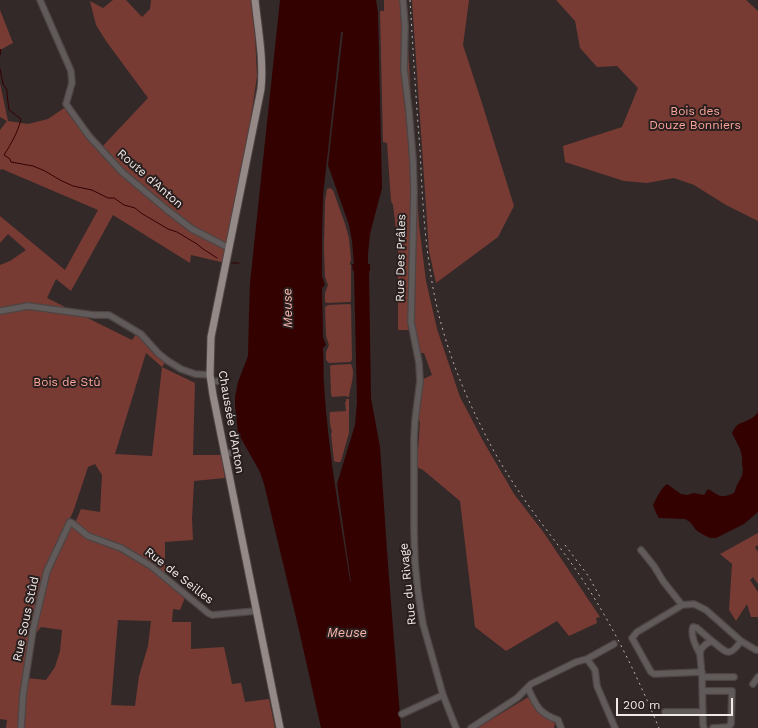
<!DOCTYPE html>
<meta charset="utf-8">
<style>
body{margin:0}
#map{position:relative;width:758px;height:728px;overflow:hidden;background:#332928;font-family:"Work Sans",sans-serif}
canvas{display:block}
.scale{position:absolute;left:616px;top:698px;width:117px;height:18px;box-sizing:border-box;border:2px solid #f0e9e7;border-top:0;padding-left:5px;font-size:12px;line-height:14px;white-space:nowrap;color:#f0e9e7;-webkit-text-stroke:3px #291f1e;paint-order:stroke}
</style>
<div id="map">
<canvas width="758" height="728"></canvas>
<div class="scale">200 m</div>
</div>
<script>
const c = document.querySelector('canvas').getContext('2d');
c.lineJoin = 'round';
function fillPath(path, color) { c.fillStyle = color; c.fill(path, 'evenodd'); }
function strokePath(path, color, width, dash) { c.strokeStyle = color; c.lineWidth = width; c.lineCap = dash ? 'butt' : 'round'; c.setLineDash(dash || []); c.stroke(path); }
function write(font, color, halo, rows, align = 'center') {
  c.font = font + ' "Work Sans",sans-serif'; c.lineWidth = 4; c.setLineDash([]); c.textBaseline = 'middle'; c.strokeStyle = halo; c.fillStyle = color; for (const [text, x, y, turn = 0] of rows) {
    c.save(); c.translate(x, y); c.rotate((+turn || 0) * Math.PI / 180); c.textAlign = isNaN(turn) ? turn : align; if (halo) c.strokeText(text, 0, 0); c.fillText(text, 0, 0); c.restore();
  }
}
fillPath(new Path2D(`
 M113,0h13l16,17 8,-8 1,-9h100l4,36 2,40 -7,49 -24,118 -12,-4 -23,-11 38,20 -4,15 -34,-8 -1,8 -77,-48 -42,76 -15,-12 -9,19 85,42 5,-7 29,28 -4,6 33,16 -2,72h28l4,23 -31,3 -2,38 1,21 -28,2v33l-15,-12 -21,-13 -43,-16 -11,-11 6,-14 19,3 2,-37 -7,-11 -7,3 -15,45 -5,10 19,15 32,12 16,9 26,16 25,21 -6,15 -7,-1 -1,13h19v27l33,-2 8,37 9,-1 4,19 24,-3 6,29h-269l1,-8 -7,-1v-454l10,-4 16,-11 -18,-16 -8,9v-27l65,54 33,-60 -96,-41 -2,1v-40l7,-9 -7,-4v-34l8,38 20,3 20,-5 19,-13 22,30 12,12 47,-50 -42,-57 -10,-16 -6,-24 13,7zM146,353l16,14 -10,89 -37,-2zM118,620l33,1 -3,25 -9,30 -4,30 -24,-1zM41,627l21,3 -2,21 -5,16 -9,13 -19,-2 -2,-2v-5l4,-29z
 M384,0h21l14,225 7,56 11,48 23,68 9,17 13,25 32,55 30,39 56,84 -4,1 1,5 -28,13 -12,-15 -51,30 -31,-24 -15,-126 -37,-31 -6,-3 3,-46 -4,-1 5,-40 11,-5 -8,-22h-7l-4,-23h-15v-88l-2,-12 -3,-25 -2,-4 -4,-58 -4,-1 -3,-131h4z
 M412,0h57l-6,45 18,55 33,106 -16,31 -62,46 -7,-32z
 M556,0h190l12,11v210l-32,-16 -32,-20 -20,-7 -27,5 -23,-2 -59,-19 -2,-16 59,-19 16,-39 -21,-22 -20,1 -17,-19 -5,-27z
 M0,10l13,33 -13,7z
 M330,188l3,2 12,34 4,14 2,21v2l-1,1v3h1v36l-1,1 -23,1 -2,-1v-9l3,-8 -3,-8 -1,-29 1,-47 2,-12z
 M349,304l2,1 1,55 -2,2 -21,1 -3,-3v-8l3,-7 -3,-9 -1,-29 3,-2z
 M351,364c5,9 -1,23 -2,33l-4,-1 -13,1 -1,-3 -1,-28 2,-1z
 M346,399h3v34l-8,28 -1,1h-4l-2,-1 -3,-27 1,-2c-2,-7 -3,-13 -2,-20l16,-1 -1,-9h1z
 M758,533v12l-3,2 3,5v32l-5,-7 -3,3 8,12v25h-7l-4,-13 -11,17 -7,-11 3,-46 -12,-10z
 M530,696c3,5 6,14 11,18 4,4 10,5 14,9l-1,5h-77z`), '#783b34');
fillPath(new Path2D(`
 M280,0h96l2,13 4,175 -12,46 -2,20v10h2v7h-1l2,127 9,49 8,118 13,163h-80l-22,-98 -35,-146 -4,-12 -22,-39 -3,-28v-8l3,-15 10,-26 1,-43 1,-30zM341,32h2l-15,133 21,60 3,16 2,23h-2l1,7h1l3,131 -2,23 -18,59 14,98 -1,-1c-10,-65 -22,-130 -26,-196 -1,-13 0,-25 -1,-37l3,-3 -3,-8 -1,-49 3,-3 -3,-9v-37l1,-43z
 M758,412v100l-14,12 -28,14h-6l-8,-4 -6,-4 -6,-8 -5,-3 -26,-1 -3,-5 -3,-8c4,-7 7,-16 14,-21l14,10 6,1 7,-2 10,2 4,-6c13,7 11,10 26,4l3,-8 5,-9 1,-7 -1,-5v-7l-2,-8 -8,-16c6,-12 8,-8 18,-14 3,-1 6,-4 8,-7z`), '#340101');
strokePath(new Path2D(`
 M0,49l1,2 -1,4
 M0,69l3,15 4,6v5l2,15 12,9c-3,13 -10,25 -17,36l6,4 1,3 22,4 12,5 15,9 13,6 19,4 16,8h6l10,7 11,3 6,5 27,16 9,3 20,12 6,5 14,9
 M231,263h8`), '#340101', 1);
const minor = new Path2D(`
 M40,0l31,71 1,12 -6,21 23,32 33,36 44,37 26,20 37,19
 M403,0l2,26 -1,43 5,42 4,49 1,31 -3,131 8,41 1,18 -5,39 -1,18v91l1,34 3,29 5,32 20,71 13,33
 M0,311l28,-5 66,9h15l32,19 17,19 10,8 13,8 14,5 15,1
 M211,382l8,-1
 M225,454l9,-2
 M641,550l13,16 9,15 19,24
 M700,654c-4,-7 -10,-19 -7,-27l4,1 15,13
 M587,659l8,11 2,16 18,42
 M702,672l-48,2 -3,-2 -19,-34 5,-6 42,-25 3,-2 12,-1 12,6 35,31 15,9h2
 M702,677h32
 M753,684l5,-7
 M528,688c8,17 10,25 30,32l3,8
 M703,691h29l-1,33 -3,3 -15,1
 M665,712h38
 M402,714l41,-19
 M21,728l2,-33 10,-65 14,-59 23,-49 2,1 16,13 33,12 30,18 57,47 4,2 44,-4
 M471,728l46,-30 14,-14 45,-22 11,-3 27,-15
 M704,728l-1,-3 -1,-48 -2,-23 1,-5 5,-5 6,-3c15,12 17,17 29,0`);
const major = new Path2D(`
 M255,0c3,29 9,60 6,89l-50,248 -1,38 3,20 67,333`);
strokePath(minor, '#4d4443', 8);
strokePath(major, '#4d4443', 9);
strokePath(minor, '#605b5a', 5.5);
strokePath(major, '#948987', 7);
strokePath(new Path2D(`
 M410,0c3,50 6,100 10,150 2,42 4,84 11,126 8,52 26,103 50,150 10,21 22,42 35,61 18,28 39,53 58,80 35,50 62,106 85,161
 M565,545l24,32 11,20`), '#bcb4b2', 1, [2, 4]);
write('12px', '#fda599', '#291f1e', [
 ["Bois des",695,111],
 ["Douze Bonniers",695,125],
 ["Bois de Stû",67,382]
]);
write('12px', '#f0e9e7', '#291f1e', [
 ["Route d'Anton",150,179,41],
 ["Rue Des Prâles",401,258,-89],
 ["Chaussée d'Anton",231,422,80],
 ["Rue de Seilles",179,576,38],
 ["Rue du Rivage",408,584,-96],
 ["Rue Sous Stûd",26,619,-78]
]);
write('italic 13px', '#f8b5ac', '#291f1e', [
 ["Meuse",288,308,-91],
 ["Meuse",347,633]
]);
</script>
